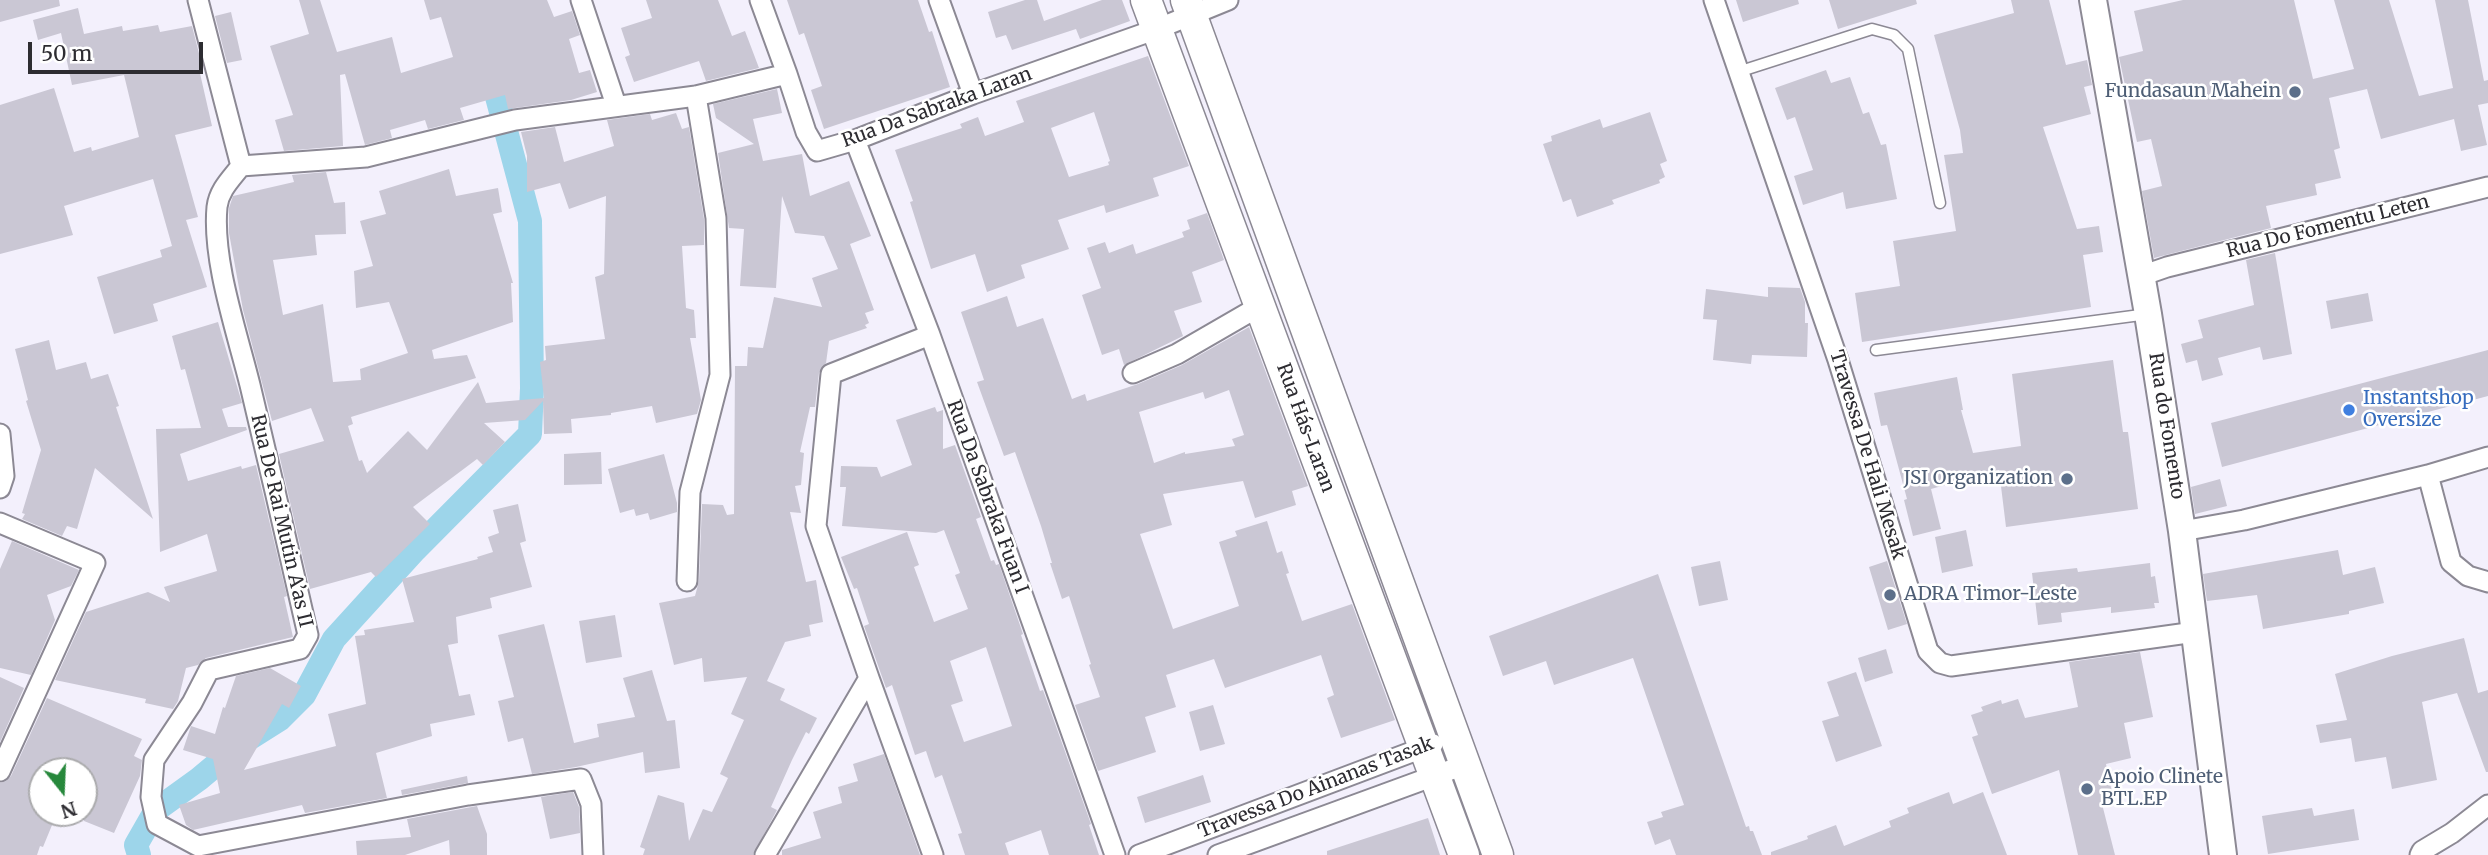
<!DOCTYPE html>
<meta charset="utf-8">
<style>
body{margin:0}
#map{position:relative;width:2488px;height:855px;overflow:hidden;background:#f3f0fc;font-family:Merriweather,serif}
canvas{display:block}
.north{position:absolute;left:28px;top:757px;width:70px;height:70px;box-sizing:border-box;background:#fff;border:2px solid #ababad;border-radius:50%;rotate:162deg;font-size:19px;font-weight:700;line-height:28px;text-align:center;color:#2d2c31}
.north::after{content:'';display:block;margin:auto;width:24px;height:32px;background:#27883c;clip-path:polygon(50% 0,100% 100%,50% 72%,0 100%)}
.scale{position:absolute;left:28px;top:42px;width:175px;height:32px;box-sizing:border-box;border:4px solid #2d2c31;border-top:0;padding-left:9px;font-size:21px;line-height:24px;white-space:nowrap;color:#2d2c31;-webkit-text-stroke:5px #fff;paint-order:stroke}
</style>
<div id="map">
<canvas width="2488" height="855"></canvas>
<div class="north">N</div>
<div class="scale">50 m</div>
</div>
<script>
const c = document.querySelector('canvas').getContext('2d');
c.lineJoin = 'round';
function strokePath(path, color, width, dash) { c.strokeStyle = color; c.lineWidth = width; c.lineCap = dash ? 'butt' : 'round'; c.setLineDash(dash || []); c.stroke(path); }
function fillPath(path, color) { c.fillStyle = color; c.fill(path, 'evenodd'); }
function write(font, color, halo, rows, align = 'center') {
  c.font = font + ' Merriweather,serif'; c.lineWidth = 5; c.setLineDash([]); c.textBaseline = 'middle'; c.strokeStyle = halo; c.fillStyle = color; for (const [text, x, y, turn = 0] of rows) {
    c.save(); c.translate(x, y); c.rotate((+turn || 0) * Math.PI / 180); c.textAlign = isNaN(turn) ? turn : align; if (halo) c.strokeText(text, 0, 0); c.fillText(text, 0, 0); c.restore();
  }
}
strokePath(new Path2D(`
 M139,855l-3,-10 20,-35 43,-31 43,-36 38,-24 24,-24 30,-56 81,-89 115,-116 2,-46 -2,-167 -41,-154`), '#9dd5ea', 24);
fillPath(new Path2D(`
 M0,0h59l1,6 -60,16z
 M299,0h21l17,52 55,-15 9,36 52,-16 -12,-40 -11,3 -6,-20h123l7,17 18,-6 8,24 -11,4 10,34 11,-3 7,22 -26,8 -63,9 -3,-14 -45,13 4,12 -36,9 -3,-9 -35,10 2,8 -27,7 -20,-71 -5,1 3,71 -59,5 -9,-31 18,-5 -23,-69 39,-12z
 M646,0h72l14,36 13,-5 14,37 -53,13 -7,-20 -65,21 -9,-25 5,-2 -9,-27 31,-10z
 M787,0h131l11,32 3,-1 18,56 -126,42 -13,-39 11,-4 -18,-53 -5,2z
 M1025,0h12l7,21 58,-21h20l8,21 -50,18 -4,-10 -64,21 -6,-15 -10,3 -8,-26z
 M1736,0h62l1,4 -56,18z
 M1829,0h87l1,4 -79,25z
 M2011,0h38l17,65 21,-5 5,25 -8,2 7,27 -48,13 34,102 22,-3 4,26 -20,3 8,52 -229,35 -7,-49 45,-7 -7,-45 63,-10 -12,-76 19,-2 -3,-23 -26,-95 80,-22z
 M2183,0h111l19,79 41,-10 -20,-69h55l30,96 34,-8 -18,-88h33l16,81 4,-1v23l-10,2 9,40 -26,6 -7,-32 -73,20 -14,-50 -38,9 11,50 -6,2 7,28 -26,6 2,11 -51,11 5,22 -117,30 -12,-67 20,-5 -11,-47 -14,3 -18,-85 24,-6 -9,-40z
 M78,8l6,26 38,-8 1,5 35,-6 2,7 32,-6 11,43h-4l13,57 -37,9 23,82 -12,3 21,67 -54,17 5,17 -44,13 -17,-57 65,-20 -2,-7 12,-4 -19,-67 -89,27 9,29 -73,19v-149l54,-17 20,64 17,-5 1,4 47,-14 -15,-62 -52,10 -11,-52 -23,7 -5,-20z
 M231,12l11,48 -15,3 -12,-47z
 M1148,56l41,110 -36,12 6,18 -53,17 -2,-8 -46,15 11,29 -48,16 4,13 -38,14 -12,-38 -44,15 -21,-67 3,-1 -18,-51 67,-22 -2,-4 18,-7 7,19 39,-14 -8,-21zM1094,112l16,49 -2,1 1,3 -40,12 -18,-49z
 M1826,70l5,13 19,-6 13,37 6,-2 12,33 5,-1 11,55 -51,10 -3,-17 -40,13 -9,-29 19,-6 -18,-53 -8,3 -12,-32z
 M777,89l5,24 -29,6 10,42 39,-7 8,42 39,-15 22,55 -21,8 24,66 -9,3 4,10 -4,2 2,3 -38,13 -3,22 -7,10 -4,34h-5l-10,45 4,1 -3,32 -6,1 6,27 -11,-1 16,70 10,-2 7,42 -14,3 2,11 -26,6 -18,39 18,8 -5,11 37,18 -8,16 -3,-2 -14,28 -21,47 6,3 -24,45h-110l2,-6 -5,-2 18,-52 26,8 5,38 14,-32 9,3 16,-34 -8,-4 24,-54 -13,-6 16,-37 -43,5 -2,-24 -28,7 -15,-62 36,-7 4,-15 3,-77 21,1 4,10 7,-1 1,-148h12l1,-19 15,1 11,-51 48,10 -10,-29 26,-9 -14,-33 -29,-3 -13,-37 -6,92 -36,-2 4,-57 -15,-1 -11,-75 36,-9 -38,-26 -3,-14z
 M1650,112l17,49 -7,3 5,13 -6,3 1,3 -48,17 2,4 -37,13 -6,-18 -8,3 -20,-58 9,-3 -1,-5 49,-17 3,9z
 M676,113l6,16 7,-2 15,92v26l-22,1 4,62 8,2 2,28h-6l11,62 -4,14 -41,9 -4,-17 -41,7v2l-40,4 1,14 -28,1 -1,-33 -18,19 -41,3 21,19 -22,23 -6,-6 -64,48 17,17 -54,53 -5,-5 -61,17 -31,-135 45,-13 -13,-33 -39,13 -29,-111 -14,-77v-25l4,-12 61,-14 -2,-7 34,-3 8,31 11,-1 1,32 -31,1 2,20 -44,5 10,55 40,-11 10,78 28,-2 -1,-11 48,-16 -19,-51 -33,6 -2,-37 19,-5 -13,-45 26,-7 -7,-23 70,-22 7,27 42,-8 4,24 -9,2 20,69h-2l2,39 -81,28 2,9 33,-4 9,23 -125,39 2,7 -5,2 11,35 3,-1 5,13 41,-42 19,19 51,-68 8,21 58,-5 -4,-36 6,-2 -1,-14 60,-7 -10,-62 9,-3 2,-78 -37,13 -9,-26 -33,9v-36l-6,-24 34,-5 9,35 50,-16 -7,-26 43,-6 2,6z
 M1207,213l17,47 -32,12 10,30 -28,9 9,25 -59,29 -5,-16 -17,6 -20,-60 19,-7 -14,-40 18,-6 4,11 24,-9 3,10 48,-17 -2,-5 8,-3 -3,-9z
 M2275,253l17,101 -29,6 -3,-13 -42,11 5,17 -21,6 -5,-21 -11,3 -5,-19 22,-6 -5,-18 56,-15 -8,-45z
 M1768,287l32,1 5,14v21h3l-1,34 -55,-2 -1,9 -38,-4 4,-40 -14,-1 3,-30 62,8z
 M2368,293l5,28 -42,8 -5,-28z
 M1007,296l10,31 26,-9 29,81 13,-5 2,7 51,-17 44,-19 67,-38 59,159 -16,5 4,14 -41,13 -12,-37 -80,13 9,31 -32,9 33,95 66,-23 -20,-64 18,-6 -2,-5 32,-10 10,32 5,-2 7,22 -3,1 16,47 50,-17 43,116 -54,18 -14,-40 7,-3 -13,-40 -96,33 -11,-29 -48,16 10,32 -31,10 11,35 -58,19 -23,-66 25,-8 -11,-32 2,-1 -22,-68 -7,3 -12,-36h2l-11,-37 -26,-74 -11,4 -27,-74 7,-2 -23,-68zM1229,390l15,45 -12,4 3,7 -50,8v-2l-31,11 -15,-51 64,-20 2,7z
 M218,322l24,81 -20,6 6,18h18l1,3 -67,24 8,27 53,-15 1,3 14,-4 31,131 -3,1 9,40 -87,21 -8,7 -12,3 -8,33 -5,8 -28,-6 1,-4 -91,-19 31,-68 62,-20 22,10 -6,-15 53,-16 -10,-37 -47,18 -4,-123 45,-1 -16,-59 -4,1 -9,-34z
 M49,340l7,30 30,-8 5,17 17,-5 11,32 -3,1 37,112 -58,-51 -18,61 -10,-3 -5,10 -40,-17 3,-5 -3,-1 19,-63 -15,-49 2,-1 -13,-51z
 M2488,350v46l-266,71 -11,-44z
 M2113,360l10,72h5l10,77 -132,18 -7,-57 -68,19 10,40 -28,7 -9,-36 3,-1 -20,-74 -6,1 -7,-33 83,-16 6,33h-2l12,43 48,-7 -9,-72z
 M935,407l2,5 6,-2v39l12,-4 26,72 -5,2 15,42 3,-1 2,5 3,-1 24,70 -2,1 19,56 3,-1 48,134 -2,1 10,30h-50l-8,-25 -36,13 4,12h-44l-7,-21 4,-1 -20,-58 -7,3 -9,-27 -11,4 -23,-70 -6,3 -22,-62 5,-2 -12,-36 -3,1 -13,-32 66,-25 12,33 -5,2 20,55 34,-13 -13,-34 5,-2 -16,-43 -8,3 -94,-7 4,-39h-6l1,-21 36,1 4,10 31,-12 -16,-45zM986,647l26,79 -48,16 -13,-37 12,-4 -13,-40z
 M601,452l1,32 -38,1v-31z
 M664,454l13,49v9l-27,8 -2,-7 -12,3 -2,-7 -14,4 -12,-44z
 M2220,479l7,27 -32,8 -4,-27z
 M518,504l8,37 -6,2 12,44 -42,11 2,10 -36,9 2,26 -10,2 11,51 11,-2 5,21 -45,9 2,12 -56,17 11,45 -82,15 -3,-8 -109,25 -7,-5 -7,-20 41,-12 -7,-34 -30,-9 8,-24 24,8 8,-27 2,1 11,-32 34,-8 31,18 -12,22 -7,-4 -38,66 92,-24 -8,-32 38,-10 -11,-68 10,-1 -1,-5 50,-8 -12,-43 76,-20 -1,-2 16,-5 -5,-15 11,-4 -6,-23z
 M1966,530l7,36 -31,7 -7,-36z
 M12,541l67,29 -8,16 -24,9 8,25 -24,55 -31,-7v-99z
 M2338,550l5,25 32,-8 9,36 -35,8v3l-86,15 -6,-34 -50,6 -4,-27z
 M1720,561l8,39 -29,6 -8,-39z
 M1887,561l20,63 -19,6 -19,-63z
 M2150,563l1,14 4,-1 4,27h-5l1,5 -44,5v-6l-50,6 1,9 -24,3 -6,-52 45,-5 1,4z
 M1658,574l88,253 3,-1 1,5h3l9,24h-86l-6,-16 -15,6 -8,-23 16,-5 -2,-5 23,-7 -51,-147 -79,27 -8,-24 -43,15 -14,-40z
 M615,615l7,42 -36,6 -7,-42z
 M544,624l30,119 25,-6 -2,-13 38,-7 -12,-39 29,-8 15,51 8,-1 5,48 -35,5 -2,-21 -67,15 -44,7 -9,-36 -15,4 -10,-41 16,-4 -16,-62z
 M2464,638l14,55 10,-3v82h-2l-29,-79 -35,9 15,78 -45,9 -6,-32 -31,5 -4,-24 -31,5 -4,-18 31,-5 -12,-46 57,-18z
 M1886,649l7,24 -28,9 -7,-24z
 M2140,652l13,65 -29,6 7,35 -25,6 8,38 -12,2 13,51h-37l-19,-85 -67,24 -20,-57 6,-2 -7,-20 12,-4 -2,-4 20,-7 1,4 16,-5 7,19 53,-11 -9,-45z
 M1856,672l26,74 -46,16 -14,-41 17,-5 -12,-34z
 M0,677l24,11 -24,54z
 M47,698l95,41 -8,17 8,4 -2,16 -26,57 -30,-12v-50h-42v42h15l-14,34 -3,-1 -3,9h-37v-72l6,-2 5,-5z
 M1213,705l12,39 -25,7 -11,-39z
 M884,754l36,101h-138v-5l39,-12 -8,-26 29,-9 -4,-16 20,-6 -5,-17z
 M1203,775l8,27 -66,21 -8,-26z
 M467,776l1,7 -66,12 -1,-5z
 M573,792l6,15 1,26 -30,6 -9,-42z
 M1949,792l4,12 30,-12 24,63h-236v-3l37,-13 -1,-3 29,-11 8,21 47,-19 -2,-6 20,-8 -2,-5z
 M477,806l10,28v21h-37l-1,-15 -44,15h-48l-1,-14 55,-4 -4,-18z
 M2312,808l2,8 40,-7 5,31 -91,14 -6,-38z
 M1428,818l12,37h-113v-4z`), '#cac7d4');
const lane = new Path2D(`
 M1738,72l134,-43 22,6 14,14 32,154
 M1876,350l272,-36`);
const street = new Path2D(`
 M198,0l43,166
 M581,0l35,105
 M760,0l27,74
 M939,0l34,94
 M1714,0l124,360 90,291 12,12 11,3 244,-34
 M855,140l75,195 185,520
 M241,166c-10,13 -22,24 -24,41 -5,54 20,125 33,178 20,83 39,167 58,250l-8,14 -91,21 -17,33 -38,57 -3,37 6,27 41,22 270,-51 113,-16 10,25 2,51
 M241,166l125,-9 149,-37 181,-24 91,-22 19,58 11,19 38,-11 118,-46 184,-65 71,-29
 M2141,276l26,-9 321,-80
 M1133,373l44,-19 83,-48
 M0,434l4,42 -4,12
 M2428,475l60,-18
 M0,523l95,40 -95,208
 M2182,531l62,-11 184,-45 23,87 17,14 20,6
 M687,581l3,-89 30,-117 -4,-157 -20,-122
 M869,678l64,177
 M765,855l104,-177 -53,-152 15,-152 99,-39
 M1139,855l294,-111
 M1218,855l246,-90
 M2420,855l2,-4 30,-18 36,-28`);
const secondary = new Path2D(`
 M2093,0l55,314 34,217 41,324`);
const primary = new Path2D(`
 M1146,0l318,855
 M1186,0l312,855`);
strokePath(lane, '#8c8994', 13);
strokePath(street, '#8c8994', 23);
strokePath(secondary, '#8c8994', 30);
strokePath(primary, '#8c8994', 33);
strokePath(lane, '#fff', 10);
strokePath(street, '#fff', 19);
strokePath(secondary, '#fff', 26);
strokePath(primary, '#fff', 30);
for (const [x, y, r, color] of [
 [2295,92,7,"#5c6f8a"],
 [2349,410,7,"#3f7fe0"],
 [2067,479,7,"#5c6f8a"],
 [1890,595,7,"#5c6f8a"],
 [2087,789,7,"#5c6f8a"]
]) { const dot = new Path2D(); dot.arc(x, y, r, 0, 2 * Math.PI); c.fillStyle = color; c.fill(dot); strokePath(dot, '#fff', 2.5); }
write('19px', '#4e5e75', '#fff', [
 ["Fundasaun Mahein",2281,92],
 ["JSI Organization",2053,479],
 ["ADRA Timor-Leste",1904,595,"left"],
 ["Apoio Clinete",2101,778,"left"],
 ["BTL.EP",2101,800,"left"]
], 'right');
write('19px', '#2d2c31', '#fff', [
 ["Rua Da Sabraka Laran",937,108,-20],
 ["Rua Do Fomentu Leten",2328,227,-14],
 ["Rua do Fomento",2166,426,81],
 ["Rua Hás-Laran",1305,428,70],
 ["Travessa De Hali Mesak",1867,455,73],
 ["Rua Da Sabraka Fuan I",987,497,70],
 ["Rua De Rai Mutin A’as II",281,521,77],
 ["Travessa Do Ainanas Tasak",1316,788,-21]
]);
write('19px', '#366cbe', '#fff', [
 ["Instantshop",2363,399],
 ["Oversize",2363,421]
], 'left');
</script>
